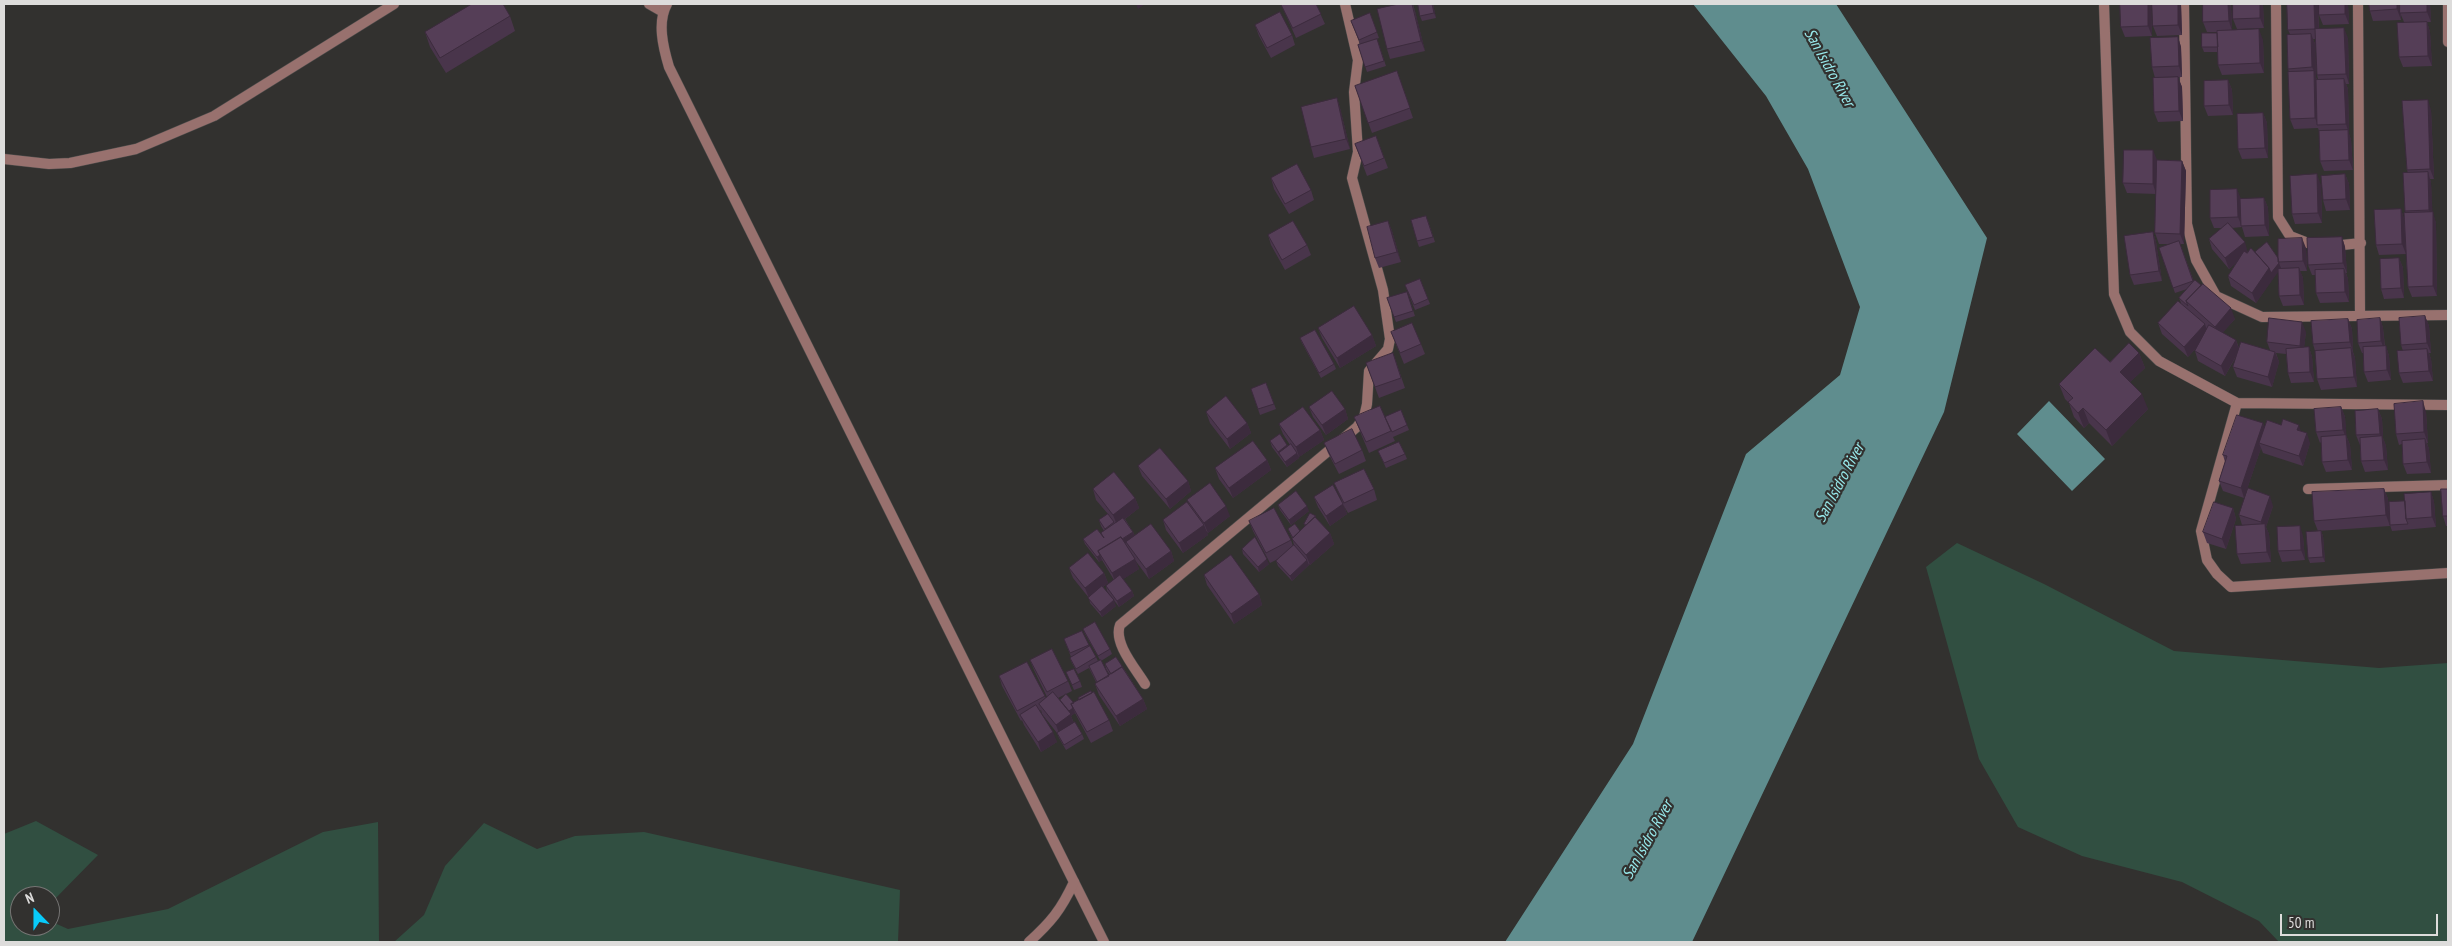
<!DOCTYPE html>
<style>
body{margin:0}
#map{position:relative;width:2452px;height:946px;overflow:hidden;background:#32312f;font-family:"PT Sans Narrow",sans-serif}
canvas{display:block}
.frame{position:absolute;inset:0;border:5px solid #dddcdb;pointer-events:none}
.north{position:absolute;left:10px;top:886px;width:50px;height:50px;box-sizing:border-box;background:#32312f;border:1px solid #767574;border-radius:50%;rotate:338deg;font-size:14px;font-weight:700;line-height:20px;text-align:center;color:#dddcdb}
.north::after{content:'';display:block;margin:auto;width:18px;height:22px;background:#08cbfa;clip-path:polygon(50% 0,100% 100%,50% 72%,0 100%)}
.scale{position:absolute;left:2280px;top:914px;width:158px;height:22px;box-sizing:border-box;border:2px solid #dddcdb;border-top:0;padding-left:6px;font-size:15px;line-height:18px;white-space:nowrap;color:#dddcdb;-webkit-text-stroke:4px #32312f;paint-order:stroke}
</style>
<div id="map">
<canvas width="2452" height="946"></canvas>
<div class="frame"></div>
<div class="north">N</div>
<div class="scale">50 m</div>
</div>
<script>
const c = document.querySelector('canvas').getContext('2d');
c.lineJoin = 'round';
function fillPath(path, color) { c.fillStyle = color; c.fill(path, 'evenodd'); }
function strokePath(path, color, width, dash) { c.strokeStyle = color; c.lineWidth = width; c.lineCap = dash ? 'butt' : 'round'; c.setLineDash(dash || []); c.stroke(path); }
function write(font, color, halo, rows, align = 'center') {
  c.font = font + ' "PT Sans Narrow",sans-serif'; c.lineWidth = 4.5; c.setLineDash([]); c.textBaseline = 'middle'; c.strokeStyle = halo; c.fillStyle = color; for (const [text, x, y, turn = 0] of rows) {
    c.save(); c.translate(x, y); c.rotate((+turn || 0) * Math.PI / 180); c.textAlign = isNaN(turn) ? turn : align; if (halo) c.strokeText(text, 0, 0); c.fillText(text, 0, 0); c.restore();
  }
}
fillPath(new Path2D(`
 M1957,543l87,41 130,67 205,17 69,-5v279h-169l-20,-21 -77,-39 -100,-26 -64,-29 -39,-68 -53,-192z
 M36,821l62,34 -48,49v-8h-30v30h30v-5l18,8 100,-20 155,-77 55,-10 1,120h-375v-108z
 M484,823l53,26 38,-13 69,-4 256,58 -2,52h-504l30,-27 21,-49z`), '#314f41');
fillPath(new Path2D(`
 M1693,4h143l151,234 -43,174 -252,530h-187l128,-198 113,-290 94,-79 20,-68 -52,-138 -42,-73z
 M2049,401l56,58 -33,32 -55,-57z`), '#5f8d8e');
const lane = new Path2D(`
 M649,4l14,8
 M4,159l45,5 21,-1 66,-14 78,-33 180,-112
 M1074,882l30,60`);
const street = new Path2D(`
 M667,4c-10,18 -4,43 2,63l405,815c-13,28 -23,40 -45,60
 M2104,4l10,290 16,38 29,29 78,42 211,2
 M2184,4l3,220 9,36 20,36 46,21 186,-2
 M2276,4l2,213 12,19 28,11
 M2358,4l2,311
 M2448,4v38
 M2333,246l28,-3
 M2237,403l-36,128 6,29 10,14 14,13 217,-14
 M2308,489l140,-4
 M1145,684c-9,-15 -32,-41 -25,-59l237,-198 7,-10 3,-13 2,-33 19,-22 2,-10 -7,-49 -31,-112 6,-26 -4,-60 4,-32 -13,-56`);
strokePath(lane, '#4d4c4b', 11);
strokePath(street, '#4d4c4b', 11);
strokePath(lane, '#98716e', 10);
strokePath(street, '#98716e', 10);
fillPath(new Path2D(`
 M1281,4h35l9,20 -29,14z
 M1413,4l2,7 10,40 -35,8 -3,-10z
 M1418,4h15l3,14 -14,3 -2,-5z
 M2151,4l1,32 -27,1 -4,-10z
 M2152,4h29l1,31 -25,1 -4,-10z
 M2233,4h30l1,24 -27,1 -4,-10z
 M2318,4l1,25 29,9 1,46h-3l2,5 1,45 2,6 2,30 -29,1 -4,-10 -1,-30 -1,-3 -24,1 -4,-10 -1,-47 -1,-3 2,-35 -2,-4zM2313,39h3l1,36 1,4 -1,1 -1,-3 -1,-33z
 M2319,4h29l1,20 -26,1 -4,-10z
 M2430,4l1,18h-4l3,10 2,34 -29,1 -4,-10 5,-35 -3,-7v5l-28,1 -3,-10z
 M2231,5l1,25 31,10 1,33 -42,2 -4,-10v-13h-14l-2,-5 15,-14v-1h-10l-4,-10z
 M1370,13l9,25 -6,2 4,-1 9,27 -19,6 -9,-27 2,-1 -9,-23z
 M510,16l5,15 -69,42 -16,-26 -5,-15z
 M1255,25l37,10 3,10 -24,13 -12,-22z
 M2178,37l3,10 1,30 -27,1 -3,-11z
 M1397,71l16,47 -41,15 -17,-47z
 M2178,77l4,10 1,34 -25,1 -4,-10z
 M2228,80l4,10 1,25 -25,1 -4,-10z
 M1337,98l3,10 10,41 -36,9 -3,-11z
 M2431,110l3,69h-4l1,4 1,29 4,11 1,73 -25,1 -4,-10 -2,-33 -27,1 -3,-10 25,-36 3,10 2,-6 -1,-2 3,-38 -1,-3z
 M2263,113l4,10 1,35 -26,1 -4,-10z
 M1376,136l12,32 -21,8 -12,-32z
 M2157,160l25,1 4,10 -2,73h-4l14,38 41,37 -13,14 14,7 3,8 31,2 -3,-8 39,-10 -2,15h5l3,10 2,25 -23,1 -3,-10 -2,-19 -10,-1 3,9 -7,25 -35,-10 -4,-10 4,-12 -12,21 -27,-15 -3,-10 2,-4 -9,10 -26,-23 -4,-11 23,-20 -2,-5 8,-9 -12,4 -16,-45 12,-4h-12l-4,-11 1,-39 -29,-1 -4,-10z
 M2345,174l4,10 1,26 -24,1 -3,-11z
 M1271,178l40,12 3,10 -25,14 -15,-25z
 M2321,185l1,38 -27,1 -3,-10z
 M2264,198l4,10 1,28 -24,1 -3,-10 -10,1 16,24h7l23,6 28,-10 1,23h-7l3,7 1,27 -21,1 -4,-10 -1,-25 -22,32 -25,-17 -3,-10 9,-14 -8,7 -17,-20 -3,-10 13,-11h-8l-4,-10 31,-19z
 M1388,221l4,10 9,31 -22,6 -4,-10z
 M1428,221l7,21 -16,5 -2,-6z
 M2153,232l3,10 6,39 -28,4 -4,-10z
 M1268,235l39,10 4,10 -26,15 -14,-25z
 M2342,237l3,10 2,26h-1l2,6 1,23 -29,1 -4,-10 -1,-18h-3l-4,-10z
 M2399,258l4,10 1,30 -20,1 -3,-10z
 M1420,279l10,25 -15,6 -10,-25z
 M1407,292l8,24 -19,6 -9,-24z
 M2425,316l4,10 2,27h-2l2,6 2,22 -30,2 -4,-10 4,-22 -2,-6z
 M2380,318l3,10 2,18h1l3,10 2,24 -23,2 -4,-10 -1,-19h-1l-4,-10z
 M2348,319l4,10 1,23 2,6 2,29 -36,3 -4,-11 -2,-28 -2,-7z
 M1318,328l54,7 4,11 -36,22 -18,-30z
 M1391,332l30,12 4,10 -21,10z
 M1300,338l34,26 2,5 -15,9 -19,-35z
 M1393,353l12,35 -26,10 -13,-35z
 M2139,353l6,15 -15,14 18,27 -36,37 -23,-23 -5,5 -10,-11 -5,-14 -4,-4 -6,-15 51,-22z
 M1266,383l10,26 -16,6 -9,-26z
 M1309,407l36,2 3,10 -22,16 -13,-18z
 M2341,407l4,10 1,18 4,10 2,25 -26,2 -4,-10 -1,-20 -1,1 -4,-11z
 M2378,409l4,10 1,19 3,8 2,24 -23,2 -4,-11 -1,-16 -4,-10z
 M1401,410l8,20 -16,7 -1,-2 3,6 -26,12 -15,-36h31z
 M1206,412l41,11 4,10 -21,16 -20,-26z
 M2426,412l2,31h-1l2,6 2,24 -24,1 -4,-10 -1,-20 -3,1 -3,-11z
 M2263,423l1,5 37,3 9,12 -7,23 -40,-13 -2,-5 -17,50 -21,-7 -4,-10 6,-19 -2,-7z
 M1279,424l41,6 4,10 -25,17 -1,-2 1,3 -12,9 -15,-20 -2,-6 17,4 1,1 2,-1 -7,-11z
 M1324,443l38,7 4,11 -27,13 -11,-21z
 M1378,451l27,3 2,5 -21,9z
 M1267,460l4,10 -38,28 -14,-19 -4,-11z
 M1138,466l50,15 3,10 -21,18 -28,-33z
 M1334,483l40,6 3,11 -29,13 -4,-7 3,8 -17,12 -12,-19 -4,-10 28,4z
 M1093,489l42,9 4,10 -14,11 8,13 2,4 36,15 3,10 -25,18 -14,-19 4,9 -16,10 9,12 2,5 -15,11 -12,-16 -1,-5 8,-6 -12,-20 -3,2 -14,-18 -2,-5 20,-3 1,-5 -3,-5 -2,-6 9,-6 -12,-14z
 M2384,489l4,10 2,27 -72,5 -4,-10z
 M2448,489v37h-2l-3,-10z
 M2431,492l3,10 2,25 -44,4 -2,-6 15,-24z
 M1187,500l43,16 -22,17 -2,-2 2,4 -25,18 -17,-23 -3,-10 26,-16z
 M1278,505l31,6 -18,14 -11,-15z
 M2273,506l-7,21 3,7 2,28 -30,2 -4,-10 8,-28 -3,-1 -3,-10z
 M2233,508l3,11 -10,30 -19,-6 -4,-11z
 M1318,520l12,13 4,11 -24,21 -1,-1v1l-17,16 -14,-15 -2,-5 4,-3 -10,5 -17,-32 -4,-10 42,19 2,6 1,-1 -2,-7 -4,-9 12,2 5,-5 -1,-2z
 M2321,531l2,5 2,26 -15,1 -2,-5z
 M2303,536l2,24 -23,2 -4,-11z
 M1242,549l27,15 -10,8 -16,-18z
 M1069,568l35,5 4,10 -5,4 13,19 -14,11 -12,-14 -1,-5 -16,-20z
 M1204,575l55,19 3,11 -28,19 -27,-39z
 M1083,629l27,20 2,5 -11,7 8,14h1l-4,-6 -1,-5 19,5 19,30 4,10 -27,17 -21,-31 -4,-11h2l-8,-16 -11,6 -6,-11 -2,-5 1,-1 -7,-18 18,-8 7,15 7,11 2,4 2,-1 -15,-26z
 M1030,660l38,21 4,10 -14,7 2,2 14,3 35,17 4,11 -22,12 -16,-30 -4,3 3,7 8,11 2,5 -18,11 -7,-12 -2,-5 -15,-19 -1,-4 -1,1 17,31 -16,10 -17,-27 -2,-5 -1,1 -19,-35 -3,-10 46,20 1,2 1,-1 -13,-27z
 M1066,672l14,9 2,6 -8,3z`), '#49354b');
fillPath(new Path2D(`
 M1136,4h9l-7,5z
 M1413,4l2,7 10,40 -4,-10z
 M1432,4h1l3,14 -2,-5z
 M2148,4h3l1,32 -4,-10z
 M2178,4h3l1,31 -4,-10z
 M2228,4h3v1l1,26 -3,-10z
 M2260,4h3l1,24 -4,-10z
 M2314,4h4l1,35 -4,-10z
 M2345,4h3l1,20 -4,-10z
 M2397,4h3l1,16 -4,-11z
 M2427,4h3l1,18 -4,-10z
 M2427,22l3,10 2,34 -4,-10z
 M2344,28l4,10 1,46 -3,-10z
 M2259,29l4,11 1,33 -4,-10z
 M2311,34l4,10 1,33 1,4 1,44 -3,-7 -1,-47 -2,-4z
 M2178,37l3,10 1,30 -3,-11z
 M2178,77l4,10 1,34 -4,-10z
 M2344,79l4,10 1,45 -3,-10z
 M2228,80l4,10 1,25 -4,-10z
 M1337,98l3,10 10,41 -4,-10z
 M2428,100l3,10 3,69 -4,-10z
 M2263,113l4,10 1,35 -3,-10z
 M2348,130l3,10 2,30 -4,-10z
 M2153,150l4,10 -1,34 -3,-10z
 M2182,161l4,10 -2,73 -4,-10z
 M2428,172l3,11 2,37v-8l3,11 1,73 -4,-10v-66l-4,-10z
 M2317,174l4,11 1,38 -4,-10z
 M2345,174l4,10 1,26 -4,-11z
 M2237,189l4,10 1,28 -4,-10z
 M2264,198l4,10 1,28 -4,-11z
 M2401,209l3,10 2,35 -4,-10z
 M1388,221l4,10 9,31 -4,-10z
 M2153,232l3,10 6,39 -3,-10z
 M2342,237l3,10 2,26 -4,-10z
 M2302,238l4,10 1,23 -4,-10z
 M2245,242l3,11 -19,16 -4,-11z
 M2399,258l4,10 1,30 -3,-10z
 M2279,263l2,5 -25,35 -4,-10 17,-25z
 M2299,268l4,10 1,27 -4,-10z
 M2344,269l4,10 1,23 -4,-10z
 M2231,308l4,11 -16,18 -4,-10z
 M2425,316l4,10 2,27 -4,-10z
 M2380,318l3,10 2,24 -4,-11z
 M2348,319l4,10 1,23 -3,-10z
 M2302,322l4,10 -3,24 -3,-10z
 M2205,324l3,10 -20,23 -4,-10z
 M1372,335l4,11 -36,22 -3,-10z
 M2236,340l3,10 -14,26 -4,-10z
 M2386,346l3,10 2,24 -4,-10z
 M2309,347l3,10 2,25 -4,-10z
 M2351,348l4,10 2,29 -3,-10z
 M2427,349l4,10 2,22 -4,-10z
 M2275,352l4,10 -7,25 -4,-10z
 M2139,353l6,15 -20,19 -5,-15z
 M2142,394l6,15 -36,37 -6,-16z
 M2423,401l3,11 2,31 -4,-11z
 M2341,407l4,10 2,24 -4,-11z
 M2083,408l6,15 -5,5 -6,-15z
 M1345,409l3,10 -22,16 -4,-10z
 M2378,409l4,10 1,19 3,8 2,24 -4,-10 -1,-18 -3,-8z
 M1247,423l4,10 -21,16 -3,-10z
 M2263,423l3,10 -7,10 2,5 -17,50 -3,-10z
 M2299,425l3,10 -5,-5z
 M1320,430l4,10 -25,17 -3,-10z
 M2307,433l3,10 -7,23 -4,-10z
 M2346,435l4,10 2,25 -4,-10z
 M2425,439l4,10 2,24 -4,-11z
 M1287,445l2,5 -10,3 1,4 -2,-5z
 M1297,453l2,5 -12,9 -2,-5z
 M1267,460l4,10 -38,28 -4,-10z
 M1188,481l3,10 -21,18 -4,-10z
 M2384,489l4,10 2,27 -4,-11z
 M2431,492l3,10 2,25 -4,-10z
 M2270,496l3,10 -7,21 3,7 2,28 -4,-10 -3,-20 -3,-10z
 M1135,498l4,10 -22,17 -4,-10z
 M1343,504l4,10 -17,12 -4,-10z
 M1226,506l4,10 -22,17 -4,-10z
 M1307,506l2,5 -18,14 -2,-5z
 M2233,508l3,11 -10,30 -4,-10z
 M1204,525l4,10 -25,18 -4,-10z
 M2300,526l3,10 2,24 -4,-10z
 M2321,531l2,5 2,26 -2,-5z
 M1133,532l2,5 -32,22 -3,-4z
 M1330,533l4,11 -24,21 -4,-10z
 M1171,551l3,10 -25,18 -3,-10z
 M1100,555l2,5 -3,2 -2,-5z
 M1135,559l4,10 -23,15 -4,-11z
 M1267,559l2,5 -10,8 -1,-5z
 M1307,560l2,5 -17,16 -2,-5z
 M1104,573l4,10 -19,15 -4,-10z
 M1132,591l2,5 -15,11 -2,-6z
 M1259,594l3,11 -28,19 -3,-10z
 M1114,600l2,6 -14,11 -2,-5z
 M1143,699l4,10 -27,17 -4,-10z
 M1073,708l2,5 -4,3 3,8 -14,12 -4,-11 13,-14z
 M1053,732l4,10 -16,10 -3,-10z`), '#3c2b3d');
const building = new Path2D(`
 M472,4h31l7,12 -70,42 -15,-26z
 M1281,4h35l5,10 -28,14z
 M1399,4h13l9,37 -34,8 -10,-40z
 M1418,4h14l2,9 -14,3z
 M2120,4h28v22l-27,1z
 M2152,4h26v21l-25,1z
 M2203,4h25l1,17 -26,1z
 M2233,4h27v14l-27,1z
 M2287,4h27l1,25 -27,1z
 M2319,4h26v10l-26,1z
 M2369,4h28v5l-27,2z
 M2400,4h27v8l-27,1z
 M1280,12l12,23 -25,13 -12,-23z
 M1370,13l7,19 -18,8 -8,-19z
 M2427,22l1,34 -29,1 -2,-34z
 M2344,28l2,46 -29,1 -2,-46z
 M2259,29l1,34 -42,2 -1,-34z
 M2202,33h15l1,14h-16z
 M2311,34l1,33 -24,2 -1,-34z
 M2178,37l1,29 -27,1 -2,-29z
 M1377,39l7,22 -19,6 -7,-22z
 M1397,71l13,37 -42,15 -13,-37z
 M2314,71l1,47 -25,1 -2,-47z
 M2178,77l1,34 -25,1 -1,-34z
 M2344,79l2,45 -29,1 -1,-45z
 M2228,80l1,25 -25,1v-25z
 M1337,98l9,41 -35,8 -10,-40z
 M2428,100l2,69 -23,1 -5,-69z
 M2263,113l2,35 -27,1 -1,-35z
 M2348,130l1,30 -29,1 -1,-30z
 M1376,136l8,22 -20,8 -9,-22z
 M2124,150h29v34l-30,-1z
 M2157,160l25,1 -2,73 -25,-1z
 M1297,164l14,26 -26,14 -14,-26z
 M2428,172l1,38 -24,1 -2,-38z
 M2317,174l1,39 -26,1 -2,-38z
 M2345,174l1,25 -23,1 -2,-24z
 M2237,189l1,28 -28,1v-28z
 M2264,198l1,27 -24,1 -1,-27z
 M2401,209l1,35 -26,1 -2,-35z
 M2433,212v74l-25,1 -4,-74z
 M1426,216l7,21 -16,4 -6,-21z
 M1293,221l14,24 -25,15 -14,-25z
 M1388,221l9,31 -22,6 -8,-31z
 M2228,223l17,19 -20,16 -16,-19z
 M2153,232l6,39 -29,4 -6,-39z
 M2342,237l1,26 -35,2 -1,-27z
 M2302,238l1,23 -25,1v-23z
 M2179,241l14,40 -20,7 -14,-40z
 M2267,242l11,16 1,5 -8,10 -2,-5 -14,-16z
 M2251,248l18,20 -17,25 -24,-17 16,-25 3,2z
 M2399,258l2,30 -20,1 -1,-30z
 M2299,268l1,27 -21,1 -1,-27z
 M2344,269l1,23 -29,1 -1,-23z
 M1420,279l8,20 -14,6 -9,-20z
 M2195,280l6,5 -15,16 2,5 -9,-8z
 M2203,284l28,24 -16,19 -29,-26z
 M1407,292l6,19 -19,6 -7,-19z
 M2178,301l27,23 -21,23 -26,-24z
 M1354,306l18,29 -35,23 -19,-30z
 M2425,316l2,27 -26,2 -2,-27z
 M2269,318l33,4 -2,24 -33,-4z
 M2380,318l1,23 -23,2 -1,-23z
 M2348,319l2,23 -37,2 -2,-23z
 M1412,323l9,21 -21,9 -9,-21z
 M2209,325l27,15 -15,26 -26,-15z
 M1315,330l19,34 -15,9 -19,-35z
 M2241,342l34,10 -7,25 -35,-10z
 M2129,343l10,10 -19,19 22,22 -36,36 -23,-22 -5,5 -10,-11 5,-4 -14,-14 36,-36 15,14z
 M2386,346l1,24 -23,2 -1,-25z
 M2309,347l1,25 -22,1 -2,-24z
 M2351,348l3,29 -37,2 -2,-28z
 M2427,349l2,22 -30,2 -2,-22z
 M1393,353l8,25 -26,9 -9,-24z
 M1266,383l8,21 -16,5 -7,-20z
 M1332,391l13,18 -23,16 -13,-18z
 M1226,396l21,27 -20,16 -21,-27z
 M2423,401l1,31 -28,2 -2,-30z
 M1380,406l11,25 -25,11 -12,-25z
 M1303,407l17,23 -24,17 -17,-23z
 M2341,407l2,23 -27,2 -2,-23z
 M2378,409l2,25 -24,1 -1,-24z
 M1401,410l6,15 -15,7 -7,-15z
 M2237,415l26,8 -22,65 -22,-7 8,-25 -4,-1z
 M2283,419l16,6 -2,5 10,3 -8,23 -40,-13 8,-23 14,5z
 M1352,429l10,21 -27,14 -11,-21z
 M1280,434l7,11 -9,7 -8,-11z
 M2346,435l2,25 -26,2 -1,-25z
 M2382,436l2,24 -23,1 -1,-23z
 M2425,439l2,23 -24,2 -1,-23z
 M1253,441l14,19 -38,28 -14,-20z
 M1399,442l6,12 -21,9 -6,-12z
 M1291,444l6,9 -12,9 -6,-9z
 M1160,448l28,33 -22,18 -28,-33z
 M1364,469l10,20 -30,14 -10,-20z
 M1114,472l21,26 -22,17 -20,-26z
 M1210,483l16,23 -22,17 -17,-23z
 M1333,485l10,19 -17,12 -12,-19z
 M2248,488l22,8 -9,26 -22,-7z
 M2384,489l2,26 -72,6 -2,-29z
 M2441,489h7v27h-5z
 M1296,491l11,15 -18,14 -11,-15z
 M2431,492l1,25 -26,2 -2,-25z
 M2405,501l1,18 2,5 -18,1 -1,-23z
 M1187,502l17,23 -25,18 -16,-23z
 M2214,502l19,6 -11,31 -19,-7z
 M1274,508l17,32 -25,13 -17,-32z
 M1310,513l6,3 -10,9 -2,-1z
 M1108,514l6,8 -9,7 -6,-9z
 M1315,517l15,16 -24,22 -14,-16z
 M1123,518l10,14 -11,7 -1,-2 -23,14 2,4 -3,2 -14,-18 14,-10 7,9 -3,-5z
 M1151,524l20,27 -25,18 -20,-27z
 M1295,524l5,7 -7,7 -5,-9z
 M2265,524l2,28 -30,2 -2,-28z
 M2300,526l1,24 -23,1 -1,-24z
 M2321,531l2,26 -15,1 -2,-26z
 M1121,537l14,22 -23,14 -14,-22z
 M1255,537l12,22 -9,8 -16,-18z
 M1294,545l13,15 -17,16 -14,-15z
 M1088,553l16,20 -19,15 -16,-20z
 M1231,555l28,39 -28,20 -27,-39z
 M1120,575l12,16 -15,10 -11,-15z
 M1102,586l12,14 -14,12 -12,-14z
 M1095,622l15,27 -12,7 -15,-27z
 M1082,631l7,14 -19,8 -6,-14z
 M1090,646l6,11 -20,12 -6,-11z
 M1052,649l16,32 -21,11 -17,-32z
 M1116,657l8,12 -2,-2 -11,7 -6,-10z
 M1101,660l8,16 -12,6 -8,-16z
 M1027,662l18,34 -28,15 -18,-35z
 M1122,667l21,32 -27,17 -21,-32z
 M1074,669l6,12 -8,4 -6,-13z
 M1091,691l1,2 -13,7 -1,-2z
 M1053,692l18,22 -15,11 -17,-21z
 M1094,692l15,28 -22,12 -16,-28z
 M1066,694l8,9 -3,1 2,4 -4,3 -9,-11z
 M1036,705l17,27 -15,10 -18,-27z
 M1075,722l7,12 -18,11 -7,-12z`);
fillPath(building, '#553e57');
strokePath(building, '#3c2b3d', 1);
write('italic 16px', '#98eaec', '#32312f', [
 ["San Isidro River",1829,68,61],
 ["San Isidro River",1840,483,-62],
 ["San Isidro River",1648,840,-61]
]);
</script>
